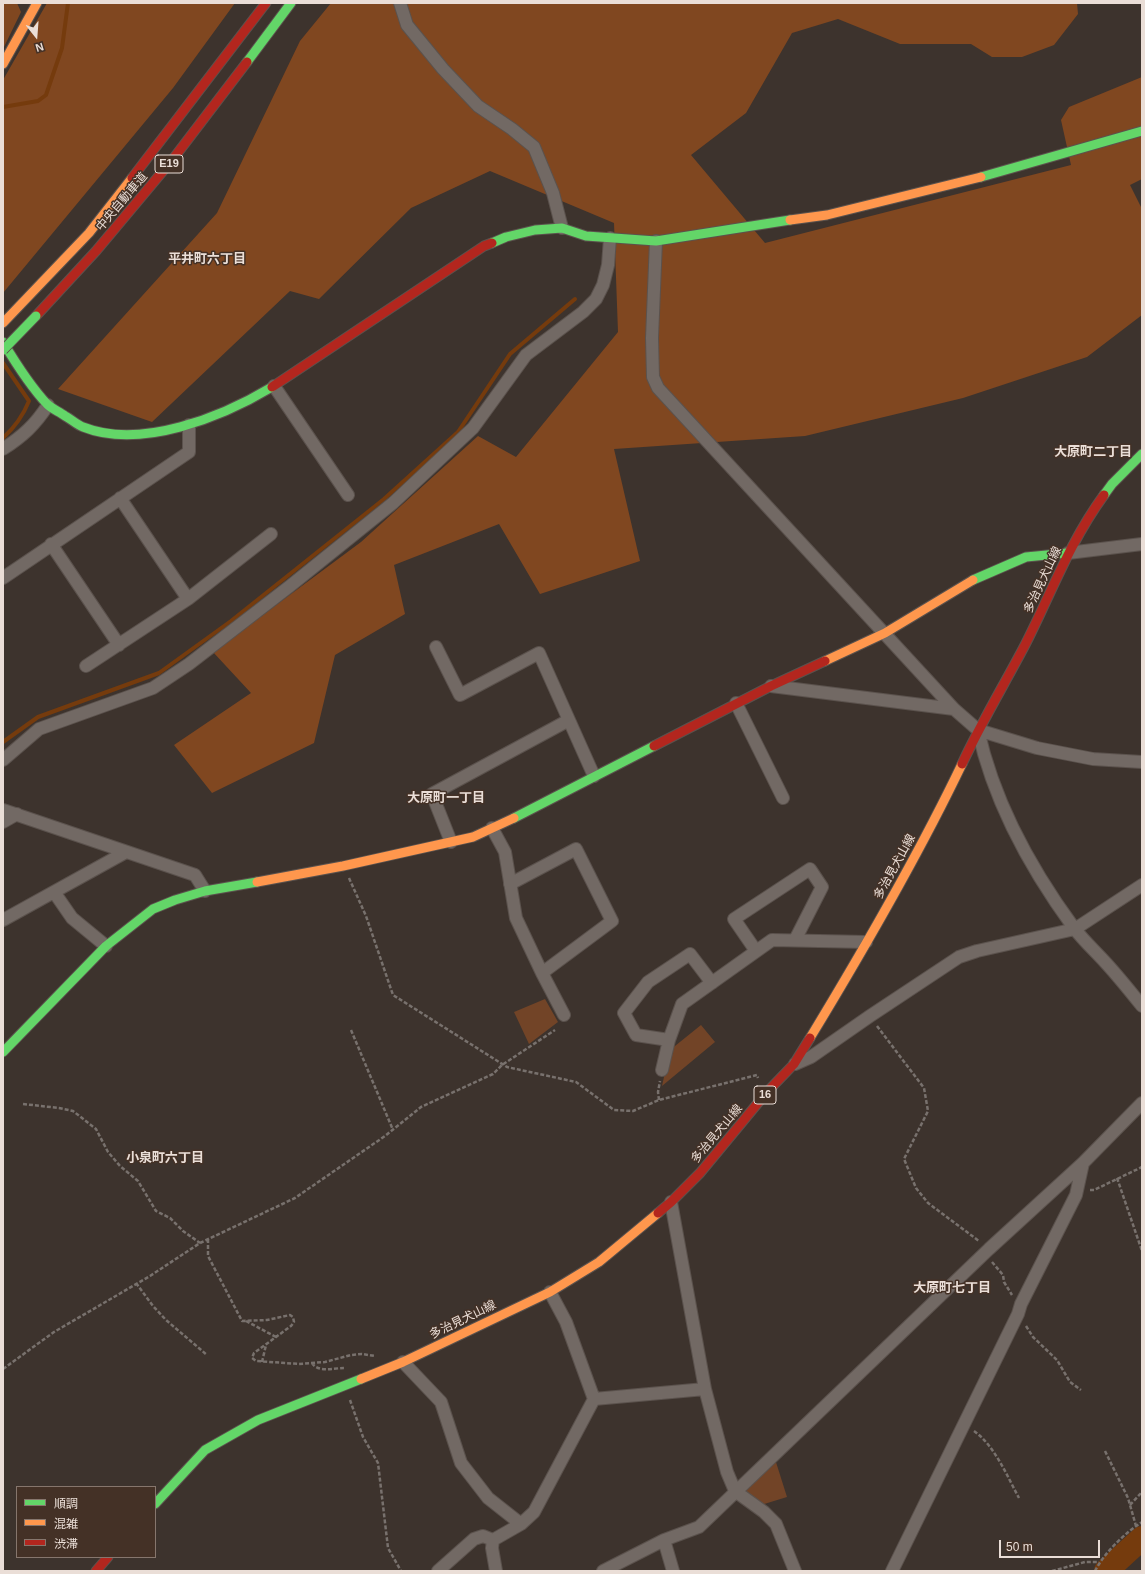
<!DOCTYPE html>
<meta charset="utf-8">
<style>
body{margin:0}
#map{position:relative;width:1145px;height:1574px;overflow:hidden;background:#3d332d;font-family:Arial,"Noto Sans JP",sans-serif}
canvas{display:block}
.frame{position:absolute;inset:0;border:4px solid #eaded7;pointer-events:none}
.legend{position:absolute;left:16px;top:1486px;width:140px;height:72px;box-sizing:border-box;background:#443126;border:1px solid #86766d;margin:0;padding:5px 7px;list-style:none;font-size:12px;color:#eaded7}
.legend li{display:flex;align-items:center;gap:8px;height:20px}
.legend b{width:20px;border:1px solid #86766d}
.north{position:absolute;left:16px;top:16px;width:40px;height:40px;-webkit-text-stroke:3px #443126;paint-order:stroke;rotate:163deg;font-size:11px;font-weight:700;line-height:16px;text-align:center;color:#eaded7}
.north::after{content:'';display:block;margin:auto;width:14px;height:18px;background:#eaded7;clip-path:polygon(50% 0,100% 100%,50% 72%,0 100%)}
.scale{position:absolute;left:999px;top:1540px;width:101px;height:18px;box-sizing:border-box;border:2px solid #eaded7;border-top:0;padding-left:5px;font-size:12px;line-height:14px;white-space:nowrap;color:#eaded7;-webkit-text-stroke:3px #443126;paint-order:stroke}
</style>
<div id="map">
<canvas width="1145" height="1574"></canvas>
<div class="frame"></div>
<ul class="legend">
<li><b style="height:5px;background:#63d668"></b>順調</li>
<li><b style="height:5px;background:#ff974d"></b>混雑</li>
<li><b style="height:5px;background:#b3261e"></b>渋滞</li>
</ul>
<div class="north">N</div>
<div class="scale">50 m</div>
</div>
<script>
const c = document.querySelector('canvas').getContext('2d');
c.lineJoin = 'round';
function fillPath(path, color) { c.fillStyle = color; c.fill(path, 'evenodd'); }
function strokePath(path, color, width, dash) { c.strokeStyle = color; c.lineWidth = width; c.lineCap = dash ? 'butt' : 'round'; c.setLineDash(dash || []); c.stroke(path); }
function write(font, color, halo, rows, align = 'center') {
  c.font = font + ' Arial,"Noto Sans JP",sans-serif'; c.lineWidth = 3; c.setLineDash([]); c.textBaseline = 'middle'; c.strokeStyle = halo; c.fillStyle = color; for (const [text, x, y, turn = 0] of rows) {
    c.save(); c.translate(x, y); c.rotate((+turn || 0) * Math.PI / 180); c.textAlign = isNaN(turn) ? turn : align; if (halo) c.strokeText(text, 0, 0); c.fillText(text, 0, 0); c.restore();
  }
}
fillPath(new Path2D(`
 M545,999l13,23 -29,22 -15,-32z
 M701,1025l14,17 -53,44 8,-36z
 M775,1459l12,38 -26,8 -19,-16z`), '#724427');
fillPath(new Path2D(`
 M3,3h14l4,9 -18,37z
 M47,3h188l-62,85 -170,205v-213z
 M331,3h746l1,11 -24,31 -32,12h-30l-21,-13h-71l-62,-25 -46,14 -46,80 -55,42 74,88 306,-78 -10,-45 8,-13 73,-30v102l-12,6 12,24v106l-55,42 -124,41 -158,38 -191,13 26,112 -100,33 -41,-70 -105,41 11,49 -70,41 -21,88 -102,50 -38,-48 77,-52 -38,-41 148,-110 117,-106 38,21 102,-125 -4,-109 -124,-52 -79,37 -92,91 -29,-8 -138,131 -94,-33 159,-176 83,-172z`), '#804720');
strokePath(new Path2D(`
 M3,107l35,-6 8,-6 16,-47 6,-45
 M3,363l26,38c-6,15 -14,26 -26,37
 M3,742l35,-25 121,-44 72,-52 153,-122 74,-67 52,-78 65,-55`), '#753b0d', 4);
strokePath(new Path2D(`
 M1106,1571l36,-33`), '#753b0d', 24);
const street = new Path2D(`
 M400,3l7,22 36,44 35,37 34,23 22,18 19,46 9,35
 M656,241l-4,97 1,39 5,11 296,321 24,21 59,18 56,11 49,3
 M274,386l74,109
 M3,449c20,-13 32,-24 45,-44
 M120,498l68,101
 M51,544l68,101
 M1068,553l74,-9
 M3,578l186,-126v-27
 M436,647l24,48 79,-42 55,123
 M86,666l102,-67 83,-65
 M771,686l183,23
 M736,703l47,95
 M978,730c16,73 52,138 96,198 9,12 21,23 31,34 13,14 25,29 37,44
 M3,760l36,-31 114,-41 36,-24 101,-78 103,-83 80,-75 53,-73 57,-43 13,-13 7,-14 5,-20 2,-27
 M3,810l192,65 10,16
 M3,822l14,-8
 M492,828l13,24 11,66 26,55 22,42
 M451,842l-19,-48 137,-74
 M510,884l66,-35 36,72 -70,52
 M54,892l18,26 34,28
 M3,920l123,-68
 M756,951l-22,-32 76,-50 12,18 -27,53
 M669,1040l-33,-5 -12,-22 24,-31 42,-28 22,29
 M795,1064l16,-7 59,-41 89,-59 18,-6 98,-22 67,-44
 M662,1070l7,-30 13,-36 90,-64 94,2
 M671,1202l34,187 22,83 8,19 29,21 12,12 19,47
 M403,1362l38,40 20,61 27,35 33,26
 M594,1399l111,-10
 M664,1540l9,31
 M438,1571l36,-32 9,-3 10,4
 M496,1571l-4,-23 1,-8 28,-16 13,-12 60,-113 -28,-77 -16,-30
 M603,1571l61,-31 35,-13 290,-278 94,-86 59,-60
 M892,1571l126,-257 3,-10 55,-109 7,-32`);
const fast = new Path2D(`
 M247,62l44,-59
 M981,177l161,-46
 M492,243l14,-6 29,-7 27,-2 24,8 70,5 134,-21
 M3,342c12,20 29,46 44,62 5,5 13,8 18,12 6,3 12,9 18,11 58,23 139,-10 189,-40
 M1104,495l8,-11 30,-30
 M973,580l53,-23 42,-4
 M514,818l140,-72
 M3,1052l103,-106 47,-37 22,-9 30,-9 52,-9
 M155,1504l50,-54 53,-30 103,-41`);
const slow = new Path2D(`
 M3,64l34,-61
 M790,220l37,-5 154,-38
 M3,323l86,-90 43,-55
 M825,661l60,-28 88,-53
 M257,882l86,-16 130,-29 41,-19
 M810,1038c54,-89 107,-180 152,-274
 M361,1379l42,-17 147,-70 49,-30 59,-49`);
const jam = new Path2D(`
 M132,178l134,-175
 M36,316l60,-65 77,-92 74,-97
 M272,387l212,-141 8,-3
 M654,746l117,-60 54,-25
 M962,764c19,-41 42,-79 63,-119 26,-51 44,-102 79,-150
 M658,1213l13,-11 29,-29 67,-81 27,-28 16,-26
 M96,1571l12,-14`);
strokePath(street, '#5b524d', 14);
strokePath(fast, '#5b524d', 11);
strokePath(slow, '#5b524d', 11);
strokePath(jam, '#5b524d', 11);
strokePath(new Path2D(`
 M349,878l17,38 27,79 114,72 69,15 38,28 19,1 26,-11 98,-25 1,3
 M877,1026l47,62 4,23 -24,48 12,29 12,15 51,38
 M351,1030l42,100
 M659,1100l-1,-8 2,-11
 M23,1104l36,4 14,3 23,18 12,23 12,14 18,15 18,30 14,7 13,13 17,12
 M1117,1178l25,73
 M1090,1190h4l48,-23
 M208,1239v17l34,65 25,-1 23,-5 3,2 1,5 -3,4 -37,27 -2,5 4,3 43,3 26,-2 26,-7 11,-1 13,2
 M992,1262l11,13 1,7 8,13
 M136,1283l17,23 13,14 41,35
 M246,1321l30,16
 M1026,1326l7,11 24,23 13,22 11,8
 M262,1362l4,-17
 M312,1363c6,10 22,5 32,5
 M3,1369l51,-37 96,-56 50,-33 95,-45 90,-62 36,-29 72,-33 9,-9 53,-35
 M350,1400l13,37 15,26 10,85 13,23
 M974,1431c21,15 33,45 45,67
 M1105,1451l23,47 8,28
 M1130,1505l12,-13
 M1052,1571l33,-9h14
 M1095,1571c9,-18 30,-38 47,-49`), '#78716d', 2.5, [4, 2]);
strokePath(street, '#726964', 12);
strokePath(fast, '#63d668', 9);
strokePath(slow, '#ff974d', 9);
strokePath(jam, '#b3261e', 9);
const fastBridge = new Path2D(`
 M3,350l33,-34`);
strokePath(fastBridge, '#5b524d', 11, []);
strokePath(fastBridge, '#63d668', 9);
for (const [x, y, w] of [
 [169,164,28],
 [765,1095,22]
]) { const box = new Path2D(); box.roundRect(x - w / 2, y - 9, w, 18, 3); c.fillStyle = '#443126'; c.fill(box); strokePath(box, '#eaded7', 1); }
write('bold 11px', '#eaded7', null, [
 ["E19",169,164],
 ["16",765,1095]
]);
write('12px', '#eaded7', '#443126', [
 ["中央自動車道",122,202,-50],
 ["多治見犬山線",1043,580,-65],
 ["多治見犬山線",895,867,-61],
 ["多治見犬山線",717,1134,-50],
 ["多治見犬山線",463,1320,-26]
]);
write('bold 13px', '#eaded7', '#443126', [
 ["平井町六丁目",207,259],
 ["大原町二丁目",1093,452],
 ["大原町一丁目",446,798],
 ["小泉町六丁目",165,1158],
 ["大原町七丁目",952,1288]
]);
</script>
